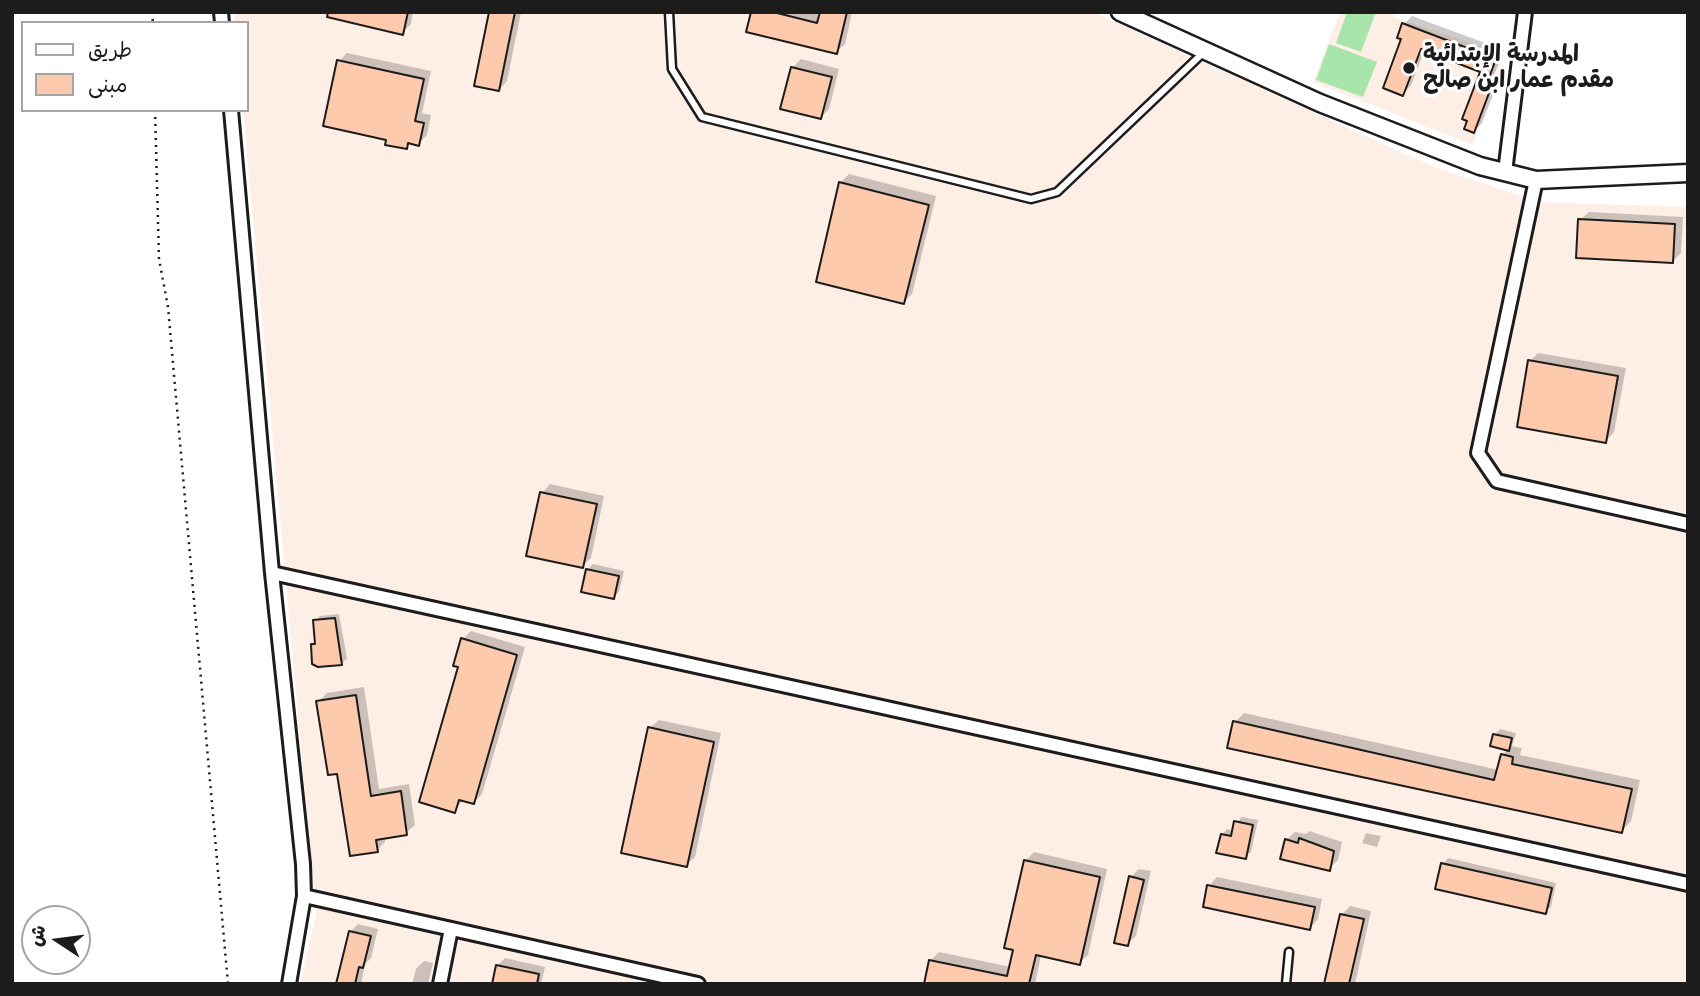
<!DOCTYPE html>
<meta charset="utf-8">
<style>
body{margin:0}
#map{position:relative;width:1700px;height:996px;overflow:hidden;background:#fff;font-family:Sriracha,"Playpen Sans Arabic",sans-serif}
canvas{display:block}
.frame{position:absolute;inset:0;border:14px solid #1c1c1c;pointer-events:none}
.legend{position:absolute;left:21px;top:21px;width:228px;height:91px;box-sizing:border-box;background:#fff;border:2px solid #a4a4a4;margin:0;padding:9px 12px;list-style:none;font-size:21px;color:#1c1c1c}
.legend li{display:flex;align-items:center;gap:14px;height:35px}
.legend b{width:35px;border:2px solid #a4a4a4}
.north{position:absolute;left:21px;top:905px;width:70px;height:70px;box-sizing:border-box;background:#fff;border:2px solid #a4a4a4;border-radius:50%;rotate:283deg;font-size:19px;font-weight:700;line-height:28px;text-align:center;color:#1c1c1c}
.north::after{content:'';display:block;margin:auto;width:24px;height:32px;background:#1c1c1c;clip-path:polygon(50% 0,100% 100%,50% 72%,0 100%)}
</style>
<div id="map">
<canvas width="1700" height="996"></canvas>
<div class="frame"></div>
<ul class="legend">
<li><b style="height:9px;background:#fff"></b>طريق</li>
<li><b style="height:19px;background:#fdcaad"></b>مبنى</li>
</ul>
<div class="north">ش</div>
</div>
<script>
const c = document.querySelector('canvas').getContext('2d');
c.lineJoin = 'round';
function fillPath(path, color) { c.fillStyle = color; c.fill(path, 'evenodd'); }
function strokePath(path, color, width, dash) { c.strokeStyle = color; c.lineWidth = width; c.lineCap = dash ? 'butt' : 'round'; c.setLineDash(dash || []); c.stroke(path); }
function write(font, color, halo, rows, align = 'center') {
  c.font = font + ' Sriracha,"Playpen Sans Arabic",sans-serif'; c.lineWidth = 6; c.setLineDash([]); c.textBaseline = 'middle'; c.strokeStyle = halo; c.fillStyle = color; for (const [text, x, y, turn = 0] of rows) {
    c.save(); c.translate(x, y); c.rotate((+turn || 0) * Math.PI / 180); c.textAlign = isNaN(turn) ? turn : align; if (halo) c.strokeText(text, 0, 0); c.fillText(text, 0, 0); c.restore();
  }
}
fillPath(new Path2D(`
 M234,12h859l343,156 104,34 148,5v777h-1388l16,-69 -73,-805h4v-87h-12z
 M1340,12h53l1,5 110,37 -31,91 -160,-63z`), '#feefe6');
fillPath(new Path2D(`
 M1347,12h29l-15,40 -25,-9z
 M1329,44l48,18 -14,35 -47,-17z`), '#a8e5ab');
fillPath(new Path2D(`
 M316,12h97l-2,12 -9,9z
 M491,12h30l-14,69 -8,9z
 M753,12l68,2 31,-2 -7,32 -9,8z
 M1412,16l92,34 -10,25 6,2 -18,46 -8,8 8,-60 -57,-22 -14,36 -8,9 1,-70z
 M347,53l84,18 -9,42 9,2 -4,20 -9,9 -7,-2 -5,6 -67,-87z
 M801,59l38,10 -10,40 -9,9 -28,-50z
 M849,174l87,22 -24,98 -8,8 -64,-119z
 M1589,212l94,5 -2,36 -9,9 -92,-42z
 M1538,353l88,15 -12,64 -8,9 -76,-80z
 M550,484l54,12 -13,62 -9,8 -40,-73z
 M593,564l31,7 -5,21 -5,5 -26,-28z
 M339,614l8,44 -5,6 -30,-19 5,-4 -2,-20 5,-5z
 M471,631l54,16 -43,147 -9,9 -10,-3 -9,11 9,-172z
 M364,687l15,102 30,-5 6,41 -9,8 -21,4v5l-8,8 -38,-78 -21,-70 9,-9z
 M1244,713l255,57 3,-15 7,-6 -14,-14 5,-6 16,4 -4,13 10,2 -2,7 120,25 -9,41 -9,10 -387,-109z
 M659,720l62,13 -26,124 -9,8 -36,-137z
 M1241,817l17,3 -7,32 -6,5 -23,-22 5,-6 7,2z
 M1309,831l33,11 -4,18 -9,9 -43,-29 9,-8 11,2z
 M1366,833l15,3 -4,11 -15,-4z
 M1034,852l73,17 -19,86 -9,8 -38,-8 -6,29h-109l4,-23 9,-9 72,15 14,-106z
 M1448,858l108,25 -5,24 -6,5 -102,-48z
 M1139,869l12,2 -15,65 -9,8 4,-67z
 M1217,877l105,22 -4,20 -8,9 -101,-42z
 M1350,906l21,5 -16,73h-30l16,-69z
 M358,924l20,5 -7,29 -6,6 -4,20h-21l10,-52z
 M505,958l40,9 -4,17h-47l4,-19z
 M424,961l9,2 -5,21h-16l4,-15z`), '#0003');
const building = new Path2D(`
 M328,12h80l-5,23 -76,-18z
 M489,12h26l-16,79 -25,-5z
 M751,12h22l44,11 3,-11h27l-10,42 -91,-22z
 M1402,23l94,36 -9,24 5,2 -18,48 -10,-4 3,-8 -5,-2 18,-47 -59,-23 -18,47 -20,-8 18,-49 -4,-1z
 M337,60l87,19 -9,42 9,2 -5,23 -11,-3 -1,6 -22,-4 1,-5 -63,-14z
 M791,67l41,10 -11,42 -41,-10z
 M839,182l90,23 -25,99 -88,-22z
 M1578,219l97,5 -2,39 -97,-5z
 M1528,360l90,16 -12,67 -89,-16z
 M540,492l57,12 -14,64 -57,-12z
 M586,569l33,7 -5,23 -33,-7z
 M335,618l7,47 -24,2 -6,-3 -1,-20h4l-2,-24z
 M461,638l56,17 -43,149 -15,-4 -4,13 -36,-11 39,-135 -5,-1z
 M356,695l15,101 30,-5 6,44 -31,5 2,12 -28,4 -13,-82 -9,1 -12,-74z
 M1233,721l261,59 7,-26 12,3 -1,7 120,25 -10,44 -395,-85z
 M648,727l66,15 -27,125 -66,-14z
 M1493,734l19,4 -3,13 -19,-5z
 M1234,821l19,4 -7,34 -30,-6 5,-19 10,2z
 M1299,838l35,13 -4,20 -50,-12 5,-20 13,4z
 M1024,860l76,17 -20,88 -44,-10 -7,29h-105l5,-24 78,16 6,-26 -9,-2z
 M1441,863l111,25 -6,26 -111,-25z
 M1129,876l15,4 -16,66 -14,-3z
 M1207,885l108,22 -5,23 -107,-23z
 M1340,914l24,5 -15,65h-25z
 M349,931l22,5 -8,32 -4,-1 -4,17h-19z
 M496,965l43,9 -2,10h-45z`);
fillPath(building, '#fdcaad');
strokePath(building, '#1c1c1c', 2);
const lane = new Path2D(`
 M669,12l3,57 30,48 329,82 26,-7 148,-141
 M1286,984l3,-32`);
const street = new Path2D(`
 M221,12l1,11
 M231,110l41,463 31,291 1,32 -15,88
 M1505,172l20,-160
 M1536,180l-58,273 19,28 191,43
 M272,573c472,101 943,210 1416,311
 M304,896l394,88
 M440,984l11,-55`);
const secondary = new Path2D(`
 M1120,12l200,91 160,63 56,14 152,-7`);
strokePath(lane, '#1c1c1c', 11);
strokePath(street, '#1c1c1c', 18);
strokePath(secondary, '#1c1c1c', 21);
strokePath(new Path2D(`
 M152,12l1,11
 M155,110l4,149 9,48 60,677`), '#1c1c1c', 2.5, [2, 5]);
strokePath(lane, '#fff', 6);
strokePath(street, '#fff', 12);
strokePath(secondary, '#fff', 16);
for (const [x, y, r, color] of [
 [1409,68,7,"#1c1c1c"]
]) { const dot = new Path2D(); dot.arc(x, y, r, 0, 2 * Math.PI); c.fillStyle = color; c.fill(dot); strokePath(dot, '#fff', 2.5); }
write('bold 23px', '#1c1c1c', '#fff', [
 ["المدرسة الإبتدائية",1423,55],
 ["مقدم عمار ابن صالح",1423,81]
], 'left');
</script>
